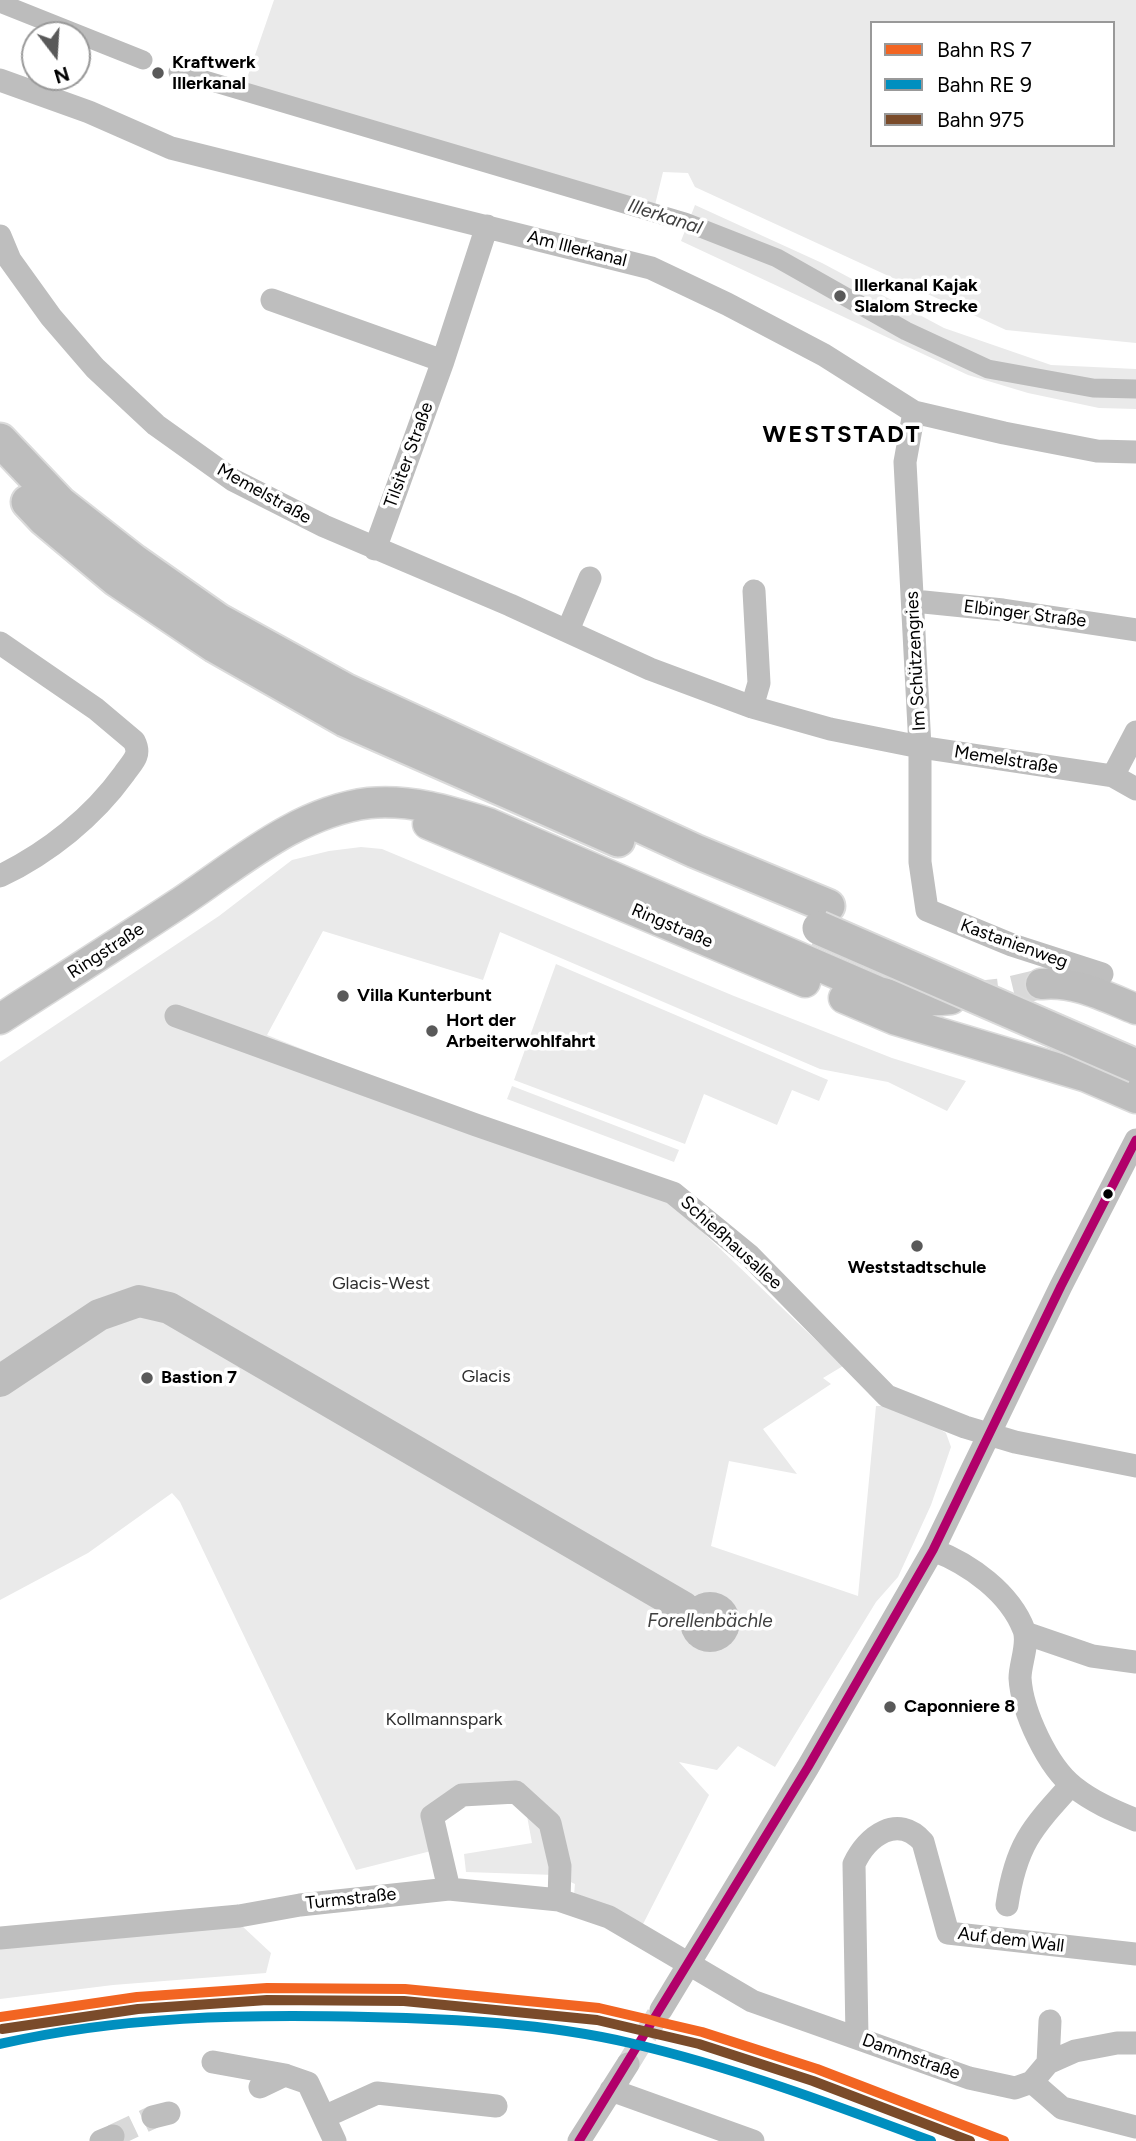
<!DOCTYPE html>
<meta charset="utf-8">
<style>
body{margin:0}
#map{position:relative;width:1136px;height:2141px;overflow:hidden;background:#fff;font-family:Figtree,sans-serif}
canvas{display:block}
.legend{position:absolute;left:870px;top:21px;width:245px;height:126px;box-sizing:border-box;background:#fff;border:2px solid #999;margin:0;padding:9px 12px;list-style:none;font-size:21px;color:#000}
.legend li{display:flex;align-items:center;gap:14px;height:35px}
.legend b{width:35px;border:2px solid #999}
.north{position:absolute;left:21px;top:21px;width:70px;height:70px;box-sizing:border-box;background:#fff;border:2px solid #999;border-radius:50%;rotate:163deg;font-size:19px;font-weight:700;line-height:28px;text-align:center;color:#000}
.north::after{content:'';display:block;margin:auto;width:24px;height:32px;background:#595959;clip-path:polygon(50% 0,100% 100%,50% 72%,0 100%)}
</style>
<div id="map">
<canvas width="1136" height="2141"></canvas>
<ul class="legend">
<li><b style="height:9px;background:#f26522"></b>Bahn RS 7</li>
<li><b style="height:9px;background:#008fbf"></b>Bahn RE 9</li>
<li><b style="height:9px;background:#7a4b2a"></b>Bahn 975</li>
</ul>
<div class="north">N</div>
</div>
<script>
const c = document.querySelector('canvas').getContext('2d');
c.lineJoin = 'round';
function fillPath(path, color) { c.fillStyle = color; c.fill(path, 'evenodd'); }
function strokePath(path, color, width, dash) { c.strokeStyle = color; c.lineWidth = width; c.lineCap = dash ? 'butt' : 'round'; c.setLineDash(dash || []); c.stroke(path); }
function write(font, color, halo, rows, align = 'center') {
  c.font = font + ' Figtree,sans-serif'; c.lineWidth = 7; c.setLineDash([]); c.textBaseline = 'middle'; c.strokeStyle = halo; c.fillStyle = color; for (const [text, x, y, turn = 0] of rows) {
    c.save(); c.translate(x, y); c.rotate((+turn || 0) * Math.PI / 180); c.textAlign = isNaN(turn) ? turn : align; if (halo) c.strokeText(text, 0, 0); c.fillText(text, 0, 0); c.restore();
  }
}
fillPath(new Path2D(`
 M274,0h862v343l-130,-13 -311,-143 -7,-14 -25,-1 -8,33 -411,-118zM872,23h241v122h-241z
 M695,205l127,58 122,65 107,37 85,4v40l-37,-1 -71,-15 -60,-18 -287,-134z
 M361,847l21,2 352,147 158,62 74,23 -19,30 -59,-29 -68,-13 -320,-137 -17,48 -160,-49 -56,104 181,72 222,94 173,165 -20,12 8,6 -68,45 34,45 -68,-13 -18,85 147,50 18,-190h25l45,27 5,14 -20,58 -33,72 -22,25 -101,165 -37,-21 -21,24 -38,-8 30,33 -68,133 -67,-33 1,-11 -20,-9 -89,-3 -2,-18 68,-11 -10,-54 -91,23 4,38 -79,20 -176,-368 -8,-9 -84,60 -88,47v-538l219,-146 73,-56 37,-9z
 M556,964l272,116 -9,21 -27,-11 -15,35 -73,-31 -19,50 -171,-64z
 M512,1086l167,64 -5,12 -167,-63z
 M241,1925l30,28 -5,20 -153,12 -113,14v-53z`), '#eaeaea');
fillPath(new Path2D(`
 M680 1622a30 30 0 1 1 60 0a30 30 0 1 1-60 0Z`), '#bcbcbc');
strokePath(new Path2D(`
 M0,3l143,57
 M178,72l507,150 92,36 129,73 82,38 105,19 43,1`), '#bcbcbc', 19);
strokePath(new Path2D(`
 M0,1381l99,-66 40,-14 30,7 514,299`), '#bcbcbc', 32);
strokePath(new Path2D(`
 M628,2064l33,-54
 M113,2136l40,-19`), '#d9d9d9', 23, [23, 11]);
strokePath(new Path2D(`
 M969,997l35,-4 37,-9`), '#d9d9d9', 30, [30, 15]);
const major = new Path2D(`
 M428,824l377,158
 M1041,984c33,-4 65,13 95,25
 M844,998l52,22 191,57 49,21
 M0,1019c59,-38 119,-76 178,-115 59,-39 118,-92 191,-101 41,-4 80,8 119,20l391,169c25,7 46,10 72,7`);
const highway = new Path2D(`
 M0,440l60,63 74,58 84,59 127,70 350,161 133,55
 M28,502l16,17 73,61 98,66 130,74 273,120`);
strokePath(major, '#dbdbdb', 33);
strokePath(highway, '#dbdbdb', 37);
strokePath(new Path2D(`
 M0,80l89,32 82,36 480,120 76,36 97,51 90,57 90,21 93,18 39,1
 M0,236l10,24 41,57 44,51 61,57 77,55 91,46 186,79 140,64 102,38 78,22 90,18 193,29 23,13
 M272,300l171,61
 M914,412l-9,50 15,285v115l7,48 85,35 90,29
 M375,549l68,-188 44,-135
 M914,601l89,9 133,20
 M568,630l22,-52
 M0,643l96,66 38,32c2,4 4,10 2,15 -2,6 -9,13 -12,18 -31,43 -76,79 -124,102
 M752,707l7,-24 -5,-92
 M1113,776l23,-44
 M176,1016l300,109 197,68 77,63 137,140 78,31 50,15 121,24
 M933,1550c37,14 77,43 91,80 5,14 -4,34 -4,48 2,34 28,89 54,109 19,15 40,24 62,33
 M1025,1633l67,23 44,6
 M449,1889l-17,-73 30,-21 54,-3 34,31 10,43 -1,34
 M1007,1905c9,-60 24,-76 64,-120
 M0,1938l239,-22 61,-11 149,-16 110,11 50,17 143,84 217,77 46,10 17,-6 16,-19 27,-12 42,-8h19
 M661,2010l147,-243 125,-217 128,-264 75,-146
 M857,2037l-3,-173c13,-28 44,-51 69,-22l25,91 188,21
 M213,2062l72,13
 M1048,2063l2,-42
 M1032,2082l30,26 74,19
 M260,2087l25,-12 23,8 27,58
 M611,2090l142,51
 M153,2117l16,-4
 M324,2117l53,-24 119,13
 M101,2141l12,-5
 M579,2141l49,-77`), '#bebebe', 23);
strokePath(major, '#bdbdbd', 30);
strokePath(highway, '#bdbdbd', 33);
const highwayBridge = new Path2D(`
 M819,928l317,138`);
strokePath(highwayBridge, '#dbdbdb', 37, []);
strokePath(highwayBridge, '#bdbdbd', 33);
strokePath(new Path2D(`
 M579,2141l229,-374 125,-217 128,-264 75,-146`), '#b1006a', 9);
strokePath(new Path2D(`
 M0,2017l137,-20 130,-9 138,1 194,19 103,24 115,37 187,72`), '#f26522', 10);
strokePath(new Path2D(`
 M0,2044c122,-28 243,-30 368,-27 88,2 176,6 262,26 103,24 202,61 301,98`), '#008fbf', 10);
strokePath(new Path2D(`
 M2,2029l136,-20 129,-9 137,1 193,19 102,24 114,37 157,60`), '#7a4b2a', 10);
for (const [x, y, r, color] of [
 [158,73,7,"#595959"],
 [840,296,7,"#595959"],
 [343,996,7,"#595959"],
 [432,1031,7,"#595959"],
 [1108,1194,6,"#000"],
 [917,1246,7,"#595959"],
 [147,1378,7,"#595959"],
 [890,1707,7,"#595959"]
]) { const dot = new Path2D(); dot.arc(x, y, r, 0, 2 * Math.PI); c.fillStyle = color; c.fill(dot); strokePath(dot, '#fff', 2.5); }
write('bold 18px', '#000', '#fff', [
 ["Kraftwerk",172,63],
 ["Illerkanal",172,84],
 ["Illerkanal Kajak",854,286],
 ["Slalom Strecke",854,307],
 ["Villa Kunterbunt",357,996],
 ["Hort der",446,1021],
 ["Arbeiterwohlfahrt",446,1042],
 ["Weststadtschule",917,1268,"center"],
 ["Bastion 7",161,1378],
 ["Caponniere 8",904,1707]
], 'left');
write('18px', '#000', '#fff', [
 ["Am Illerkanal",577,249,14],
 ["Tilsiter Straße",409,455,-70],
 ["Memelstraße",264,494,29],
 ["Elbinger Straße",1025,614,7],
 ["Im Schützengries",916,661,-93],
 ["Memelstraße",1006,760,9],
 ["Ringstraße",672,926,23],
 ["Kastanienweg",1014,944,20],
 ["Ringstraße",106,951,-33],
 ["Schießhausallee",731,1243,42],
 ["Turmstraße",351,1899,-6],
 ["Auf dem Wall",1011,1940,7],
 ["Dammstraße",911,2057,20]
]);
write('18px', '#2f2f2f', '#fff', [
 ["Glacis-West",381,1284],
 ["Glacis",486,1377],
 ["Kollmannspark",444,1720]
]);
write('italic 19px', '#404040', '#fff', [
 ["Illerkanal",665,217,18],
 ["Forellenbächle",710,1621]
]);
c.letterSpacing = '2px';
write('bold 24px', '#000', '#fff', [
 ["WESTSTADT",842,435]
]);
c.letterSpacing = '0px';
</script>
